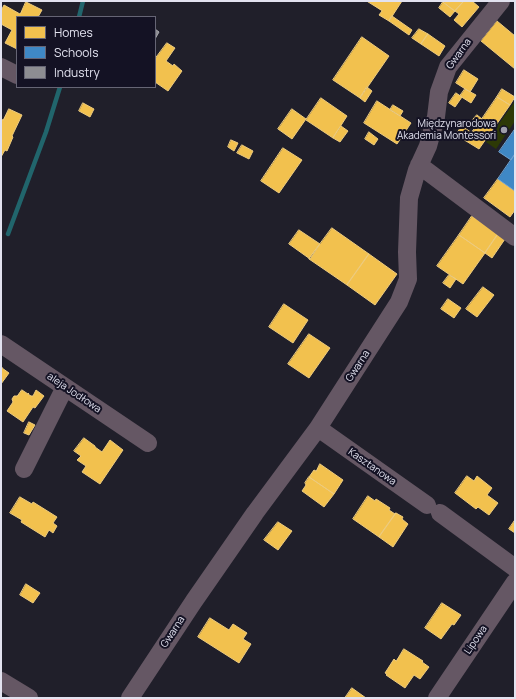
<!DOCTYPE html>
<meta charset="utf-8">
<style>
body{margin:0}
#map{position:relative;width:516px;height:699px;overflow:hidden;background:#201f2a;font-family:Manrope,sans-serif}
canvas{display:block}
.frame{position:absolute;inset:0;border:2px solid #e2e2ef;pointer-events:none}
.legend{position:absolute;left:16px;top:16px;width:140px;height:72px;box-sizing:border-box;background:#141224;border:1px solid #666575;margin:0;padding:5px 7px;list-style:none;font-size:12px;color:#e2e2ef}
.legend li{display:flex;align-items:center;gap:8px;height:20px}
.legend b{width:20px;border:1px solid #666575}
</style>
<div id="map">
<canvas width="516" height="699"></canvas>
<div class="frame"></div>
<ul class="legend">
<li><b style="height:11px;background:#f2c14e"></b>Homes</li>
<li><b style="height:11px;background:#3f88c5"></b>Schools</li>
<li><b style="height:11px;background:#8d8d92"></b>Industry</li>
</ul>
</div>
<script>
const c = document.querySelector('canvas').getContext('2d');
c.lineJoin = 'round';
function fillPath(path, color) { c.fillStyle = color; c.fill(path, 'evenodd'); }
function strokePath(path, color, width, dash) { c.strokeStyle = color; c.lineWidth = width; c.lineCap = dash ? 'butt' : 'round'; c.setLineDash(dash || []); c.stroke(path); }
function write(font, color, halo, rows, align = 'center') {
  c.font = font + ' Manrope,sans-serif'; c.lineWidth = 4; c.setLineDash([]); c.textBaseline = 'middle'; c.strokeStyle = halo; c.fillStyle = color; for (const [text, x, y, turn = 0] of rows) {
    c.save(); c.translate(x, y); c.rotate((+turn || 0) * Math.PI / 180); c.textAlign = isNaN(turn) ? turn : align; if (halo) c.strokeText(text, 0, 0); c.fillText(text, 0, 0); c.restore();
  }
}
fillPath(new Path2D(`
 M515,101v20l-19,28 -10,-7z`), '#2d3906');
const homes = new Path2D(`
 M367,1h35l-13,20 -10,-6 3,-4z
 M442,1h22l-9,10z
 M464,1h8l7,6 -17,20 -8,-7 5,-6 -4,-3z
 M26,2l16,8 -4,7h-21v32l-12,-6 7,-13 -11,-6v-13l3,-6 16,9z
 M443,2l12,9 -5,6 -11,-9z
 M392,16l20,14 -3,5 -20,-14z
 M497,21l18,15v33l-34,-28z
 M419,29l9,5 -7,10 -9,-6z
 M428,34l17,12 -6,10 -18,-12z
 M362,37l27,19 -29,42 -27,-18z
 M167,43l8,5 -9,13 7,5 1,-2 8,7 -14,20 -13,-9v-23z
 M464,70l14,9 -8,13 -14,-9z
 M367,87l5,4 -7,11 -5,-4z
 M465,89l11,6 -5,8 -11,-7z
 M502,89l13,8 -5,8 -13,-8z
 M456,93l6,4 -7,10 -6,-4z
 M497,97l13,8 -16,23 -12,-9z
 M321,98l26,18 -14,22 -27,-18z
 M377,101l34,22 -14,21 -33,-21z
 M83,103l11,6 -4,8 -11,-6z
 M393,105l10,6 -3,5 -10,-6z
 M9,109l13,6 -10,21 1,1 -6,14 -2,-1 -4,7v-38l2,1z
 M292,109l14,10 -14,20 -14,-10z
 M477,115l5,4 -5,7 -6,-4z
 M482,119l12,9 -8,11 -13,-8z
 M341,126l7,5 -8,11 -7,-4z
 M462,126l10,7 -6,8 -10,-6z
 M473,131l13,8 -7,10 -13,-8z
 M369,132l9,7 -4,6 -9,-6z
 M231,140l7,3 -4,8 -6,-4z
 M242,145l11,6 -4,8 -12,-6z
 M283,148l19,12 -23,33 -18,-12z
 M498,179l17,12v19l-5,7 -26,-19z
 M472,216l26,18 -13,19 -26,-18z
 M332,228l37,26 -22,31 -38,-26z
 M299,230l21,14 -10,15 -21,-15z
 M498,234l7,5 -13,19 -7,-5z
 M459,235l26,18 -22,31 -26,-18z
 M369,254l28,20 -22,31 -28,-20z
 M449,275l7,4 -6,9 -7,-5z
 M483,287l11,8 -17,22 -11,-8z
 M448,299l13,9 -7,10 -13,-9z
 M284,304l24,16 -15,23 -24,-16z
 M309,334l21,14 -21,30 -21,-14z
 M1,366l1,1v1l7,5 -8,11z
 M22,390l6,4 1,-1 -1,1 3,2h2l3,-6 8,6 -9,12 -2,-1 -10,15 -16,-11 6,-9 -1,-3 2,-3h3z
 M29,422l6,3 -6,10 -5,-2z
 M84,438l11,8v1l7,5 8,-12 13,10 -23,34 -18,-12 4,-6 -9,-6 4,-4 -7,-5z
 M320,464l23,16 -9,14 -25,-17 5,-7 2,1z
 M467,476l7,5 3,-5 15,12 -5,7 11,8 -9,12 -11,-8 -2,2 -21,-16z
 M309,477l25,17 -10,13 -22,-16 4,-6 -1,-2z
 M368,496l7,5 1,-2 14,9 -1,2 6,4 1,-1 -17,24 -26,-18z
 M20,497l12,7 1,-2 24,15 -4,6 4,3 -4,7 -4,-3 -4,7 -24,-15 1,-2 -12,-7z
 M396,513l7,4 -1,2 6,5 -15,23 -14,-10z
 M515,520v13l-6,-4z
 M278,522l14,9 -14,19 -14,-10z
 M26,584l14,9 -7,10 -13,-8z
 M442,603l19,12 -7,10 -2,-1 -11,15 -16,-11z
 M210,618l19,12 4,-6 14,9 -4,6 8,5 -12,19 -41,-26z
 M404,649l19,12 -1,1 7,5 -9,12 -6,-4 -9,13 -19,-13 1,-1 -2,-1 9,-14 2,2z
 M352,688l14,10h-21z`);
fillPath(homes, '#f2c14e');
strokePath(homes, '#edcb7e', 1);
const schools = new Path2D(`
 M515,129v25l-4,6 -12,-8z
 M515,154v37l-17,-12z`);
fillPath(schools, '#3f88c5');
strokePath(schools, '#70a3d2', 1);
const industry = new Path2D(`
 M155,29l4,3 -4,7z`);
fillPath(industry, '#8d8d92');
strokePath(industry, '#a6a6ae', 1);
strokePath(new Path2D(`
 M79,17l4,-16
 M8,234l38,-102 14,-45`), '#21656c', 4.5);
strokePath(new Path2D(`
 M1,67l16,8
 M419,165l96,72
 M1,344l147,99
 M318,428l109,77
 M24,469l41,-82
 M440,513l75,55
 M1,681l28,17
 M130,698l64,-97 61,-88 63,-85 81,-126 9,-23 -1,-27 2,-54 8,-28 11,-24 8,-29 3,-25 9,-25 53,-66
 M437,698l78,-116`), '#655764', 18);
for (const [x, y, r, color] of [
 [504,130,4,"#9e9eaa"]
]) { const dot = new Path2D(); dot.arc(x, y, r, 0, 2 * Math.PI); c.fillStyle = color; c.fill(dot); strokePath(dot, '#141224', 1.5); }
write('10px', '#e2e2ef', '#141224', [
 ["Gwarna",459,54,-54],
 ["Gwarna",358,366,-57],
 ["aleja Jodłowa",74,393,34],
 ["Kasztanowa",372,467,35],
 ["Gwarna",173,632,-57],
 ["Lipowa",476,640,-56]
]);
write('10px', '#e2e2ef', '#141224', [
 ["Międzynarodowa",496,124],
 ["Akademia Montessori",496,136]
], 'right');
</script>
